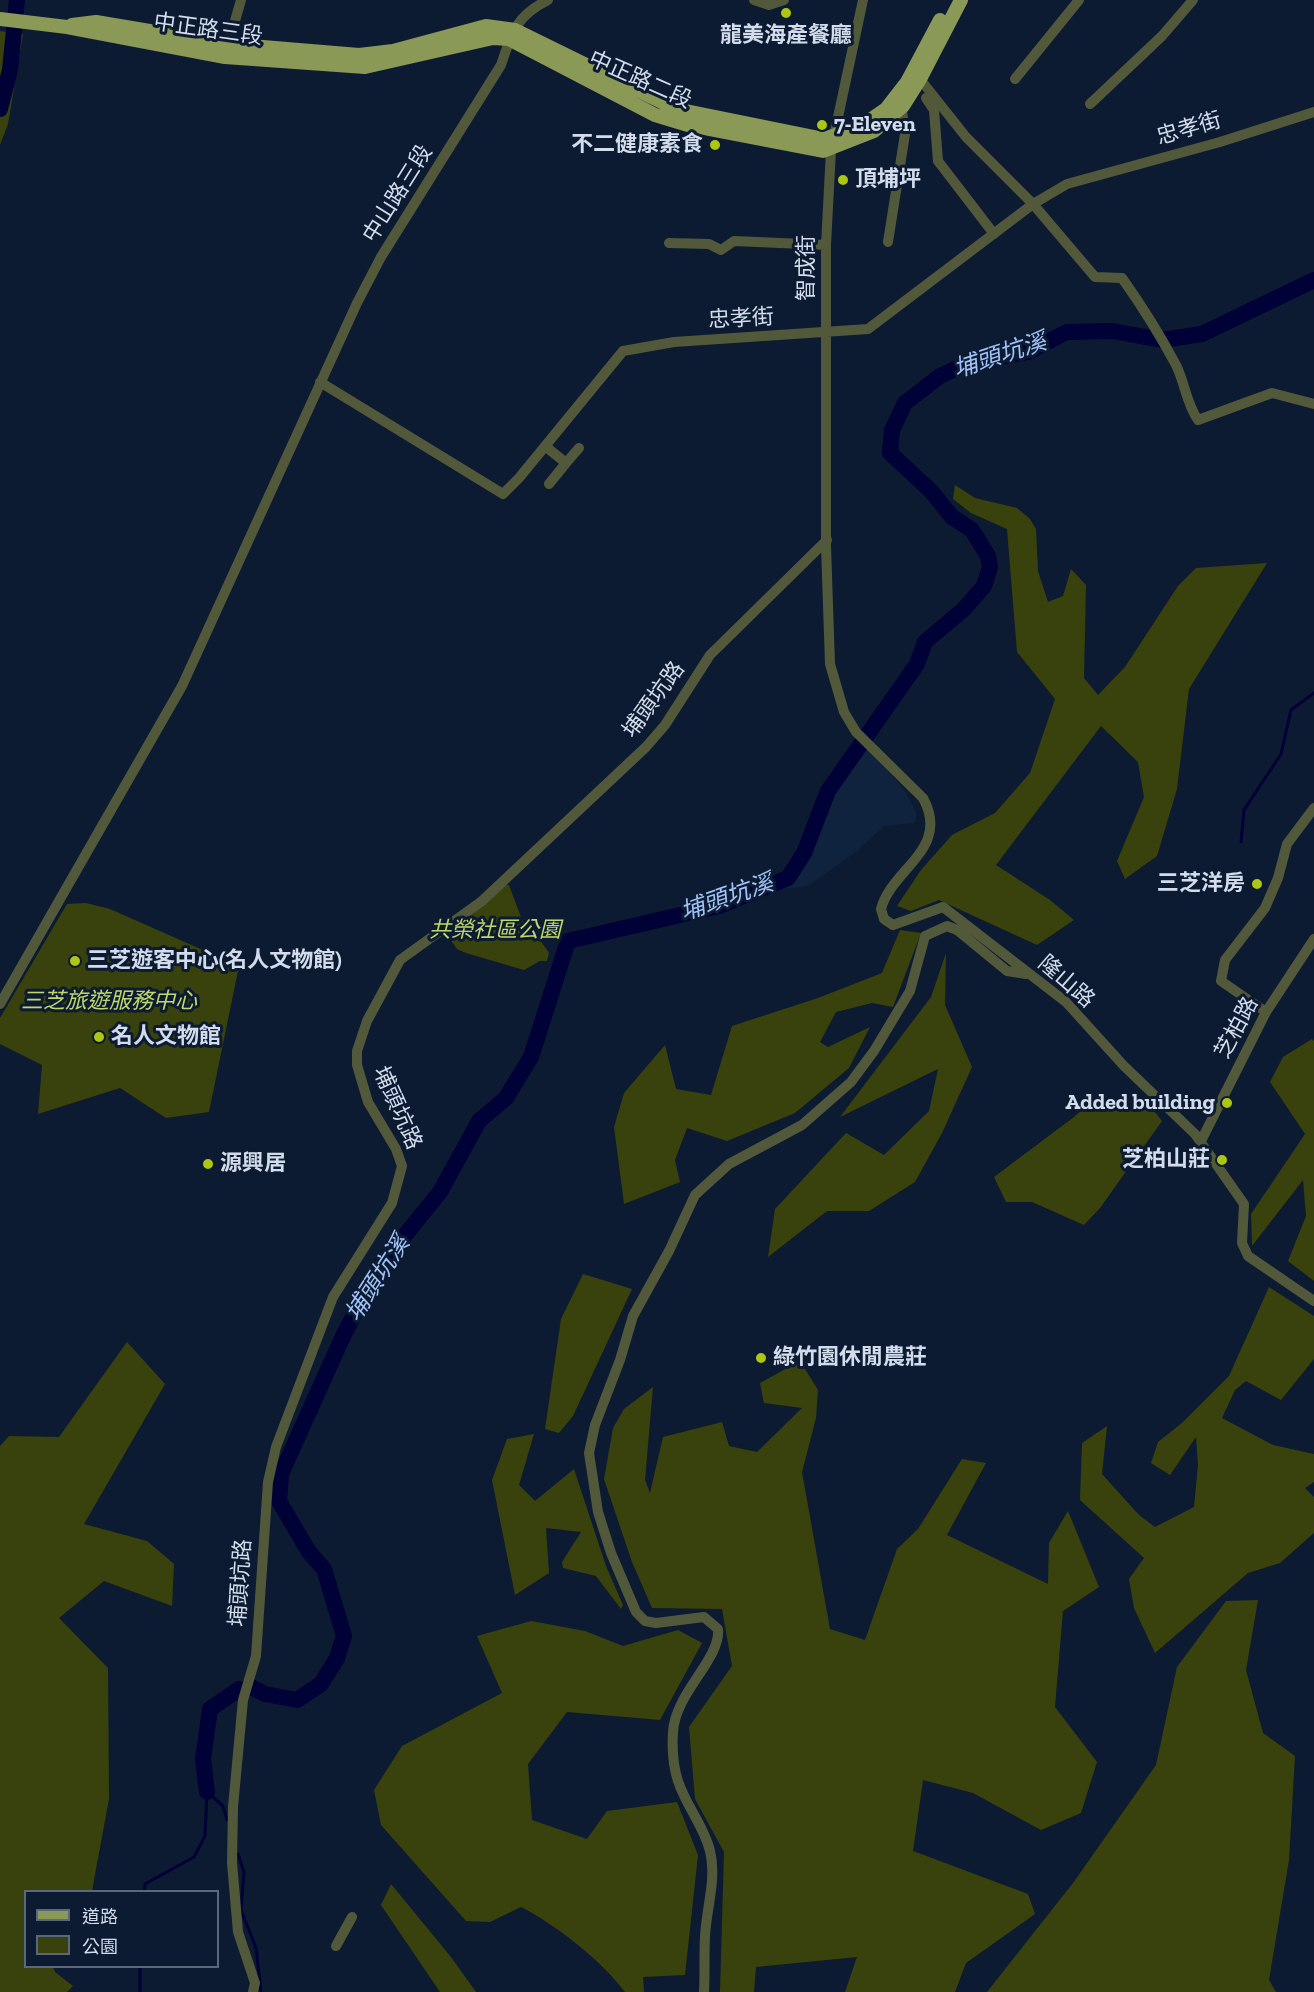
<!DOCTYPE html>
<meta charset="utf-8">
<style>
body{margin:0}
#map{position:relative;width:1314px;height:1992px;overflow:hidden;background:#0c1b31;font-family:"Zilla Slab","Noto Sans TC",serif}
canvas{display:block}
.legend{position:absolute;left:24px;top:1890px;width:195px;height:78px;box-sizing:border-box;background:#0c1b31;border:2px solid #5b687c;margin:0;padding:8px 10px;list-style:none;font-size:18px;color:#d2dcec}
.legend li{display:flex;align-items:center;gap:12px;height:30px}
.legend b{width:30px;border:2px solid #5b687c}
</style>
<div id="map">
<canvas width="1314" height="1992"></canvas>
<ul class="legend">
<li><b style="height:8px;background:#8a9956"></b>道路</li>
<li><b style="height:16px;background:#39420c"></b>公園</li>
</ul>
</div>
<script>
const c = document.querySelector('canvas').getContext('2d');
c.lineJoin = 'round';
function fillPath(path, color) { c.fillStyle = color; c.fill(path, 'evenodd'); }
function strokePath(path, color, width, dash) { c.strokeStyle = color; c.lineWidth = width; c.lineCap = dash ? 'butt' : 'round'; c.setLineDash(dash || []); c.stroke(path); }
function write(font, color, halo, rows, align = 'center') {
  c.font = font + ' "Zilla Slab","Noto Sans TC",serif'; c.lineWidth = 6; c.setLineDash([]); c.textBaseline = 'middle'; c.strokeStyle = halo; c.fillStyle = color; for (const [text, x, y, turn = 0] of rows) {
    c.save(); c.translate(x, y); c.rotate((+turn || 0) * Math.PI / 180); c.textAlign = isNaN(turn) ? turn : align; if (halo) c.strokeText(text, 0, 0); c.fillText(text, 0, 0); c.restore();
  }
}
fillPath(new Path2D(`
 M865,748l20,18 21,27 11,21 -3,9 -30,3 -28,26 -48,34 -27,3 -1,-4 11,-8 12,-17 22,-54 17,-30z`), '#0f223e');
fillPath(new Path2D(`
 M0,31l23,3 -15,90 -8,21z
 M955,485l20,13 42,10 13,11 6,10 2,42 10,31 15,-6 8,-27 15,16 -2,93 14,17 27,-28 53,-81 18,-18 71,-5 -78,126 -12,100 -20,67 -32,23 -8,-18 27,-64 -6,-35 -37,-36 -105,139 54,35 24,20 -37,25 -98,-45 -28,11 -14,-5 24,-36 31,-35 43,-22 35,-40 25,-74 -38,-47 -10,-123 -36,-16 -18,-14z
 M504,885h5l13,35 12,11 15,22 -2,8h-7l-16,9 -58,-17 -9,-4 -12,-17z
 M86,903l24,6 129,57 -30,146 -43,6 -46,-30 -82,26 4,-49 -42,-21v-26l67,-114z
 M900,930l21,3 -28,74 -21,-4 -36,9 -16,30 8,5 42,-20 -21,41 -54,45 -68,28 -40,-13 -12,32 5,22 -56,22 -10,-77 10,-34 41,-48 11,44 35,6 21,-69 86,-28 64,-25z
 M946,953l-1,52 27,62 -30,66 -27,49 -46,29h-42l-59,46 7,-48 71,-76 38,22 45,-44 9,-42 -98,48 91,-120z
 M1312,1039l2,2v240l-26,-20 18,-45 -3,-36 -51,66 -1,-32 54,-80 -35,-52 13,-25z
 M1102,1091l18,21 26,-11 16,20 -62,87 -16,17 -52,-23h-26l-12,-25 80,-60z
 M583,1274l49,15 -59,127 -14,17 -14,-4 16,-110z
 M1269,1287l45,29v43l-33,41 -35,-19 -11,9 -13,28 51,27 41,9v28l-9,6 9,9v36l-34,30 -32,10 -93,80 -21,-45 -5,-29 15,-21 -64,-58 2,-57 25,-17 -5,48 37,41 16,12 39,-20 4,-42 -2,-28 -26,38 -19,-12 7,-21 25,-20 46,-46z
 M127,1342l38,42 -81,140 63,17 27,23 -2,42 -68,-25 -45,37 49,50 1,131 -17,92 -66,1v74l27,1 2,5 18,14 -6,6h-67v-546l9,-10 50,1z
 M800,1361l18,29 -2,28 -14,54 28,157 35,11 32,-91 21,-20 44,-70 24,4 -39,72 101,49 1,-41 19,-32 31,76 -36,24 -8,96 42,55 -16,51 -40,17 -68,-37 -50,-13 -10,71 115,43 7,20 -69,49 -11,29h-110l12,-35 -101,10 -2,25h-34l4,-140 -29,-53 -6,-72 43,-61 -10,-57 -70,-1 -20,-46 -28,-83 9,-51 11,-19 29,-22 -8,93 5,13 13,-56 59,-15 7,24 28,6 45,-44 -38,-5 -4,-20z
 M534,1434l-15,51 16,16 39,-32 32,97 17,39 -2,4 -25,-33 -33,-8 -1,-6 19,-30 -35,-4 3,45 -34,22 -23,-115 15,-41z
 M1258,1600l-12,70 17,63 32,23 -6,104 -20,120 7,12h-289l86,-109 83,-118 21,-98 49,-66z
 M531,1621l54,10 38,15 55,-16 24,13 -42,77 -93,-8 -39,52 4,56 55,19 20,-28 70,-9 21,53 -13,120 -42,2 1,15h-19c-24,-32 -69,-67 -104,-85l-31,15 -24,-1 -85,-96 -7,-35 28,-44 100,-53 -25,-57z
 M391,1884l60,73 25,35h-36l-59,-87z`), '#39420c');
strokePath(new Path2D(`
 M1241,842l3,-32 37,-56 10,-44 23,-17
 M208,1793l15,13 4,14
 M238,1854l6,18 -3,38 15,38 5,44
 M144,1892l1,-8 49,-27 11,-21 2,-44
 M140,1992v-26`), '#000137', 3);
strokePath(new Path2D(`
 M0,109l10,-39 7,-70
 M249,1686l16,8 32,6 24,-16 16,-26 7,-22 -20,-67 -15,-17 -30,-51 2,-27 63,-140 36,-68 60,-74 39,-71 27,-23 25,-41 37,-116 151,-35 69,-28 16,-25 24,-62 89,-127 8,-22 39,-33 20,-23 6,-19 -2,-11 -16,-26 -20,-13 -21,-26 -41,-38 2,-23 13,-27 35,-27 26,-12 62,-12 39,-20 45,-1 50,9 40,-6 112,-54
 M207,1792l-4,-33 7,-50 29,-20`), '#000137', 16);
strokePath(new Path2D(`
 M754,0l15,5 15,-5
 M863,0l-32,150 -5,95v301l4,118 14,48 12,20 67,66c28,51 -31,70 -42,111l3,10 9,6 50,-18 123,95 58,64 71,68 49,70 -2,39 6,13 66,45
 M226,52l15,-52
 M920,79l46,58 67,67 62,73 27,1c20,28 38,57 54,87 9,18 10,38 22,55l74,-27 42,11
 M1015,79l64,-79
 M926,98l8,12 4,51 56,73
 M1090,104l72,-68 31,-36
 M888,242l17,-108 -4,-31
 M669,243l40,1 12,6 13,-9 92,4
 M320,382l183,112 16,-16 104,-127 51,-9 194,-13 165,-125 34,-20 153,-42 94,-30
 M545,446l21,17 13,-15
 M549,484l17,-21
 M0,1004l182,-318 175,-383 24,-46 120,-192c11,-33 15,-49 47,-65
 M1266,1012l-45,-31 4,-21 40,-52 13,-30 9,-34 27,-36
 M1201,1141l65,-129 48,-73
 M336,1946l16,-29
 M253,1992l2,-9 -17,-51 -6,-69 1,-56 10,-107 13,-44 12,-174 8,-35 57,-150 59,-94 10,-37 -6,-17 -28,-47 -11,-37v-14l10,-30 33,-61 82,-59 164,-154 19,-22 45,-70 117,-115
 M704,1992c1,-18 0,-36 1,-55 1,-28 12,-58 5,-86 -6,-25 -24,-45 -32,-70 -5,-15 -6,-33 -5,-49 2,-39 48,-73 45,-103l-14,-12 -48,6 -11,-2 -9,-9 -25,-59 -13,-41 -9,-59 6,-28 25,-65 13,-44 36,-65 26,-56 34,-31 73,-39 49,-43 23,-31 36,-60 15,-55 22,-10 10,4 50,41 19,3`), '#52593a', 10);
strokePath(new Path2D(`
 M0,19l67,8 158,30 140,10 128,-29 16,1 146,76 33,10 135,26 51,-20 29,-25 17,-27 41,-79
 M72,25l24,-3 131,22 132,11 34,-4 93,-25 29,4 161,79 148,30 39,-14 23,-16 21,-27 33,-62`), '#8a9956', 14);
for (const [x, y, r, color] of [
 [786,13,6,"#acc613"],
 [822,125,6,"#acc613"],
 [715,145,6,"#acc613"],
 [843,180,6,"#acc613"],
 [1257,884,6,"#acc613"],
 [75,961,6,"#acc613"],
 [99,1037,6,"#acc613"],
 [1227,1103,6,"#acc613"],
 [1222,1160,6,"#acc613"],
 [208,1164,6,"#acc613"],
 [761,1358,6,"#acc613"]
]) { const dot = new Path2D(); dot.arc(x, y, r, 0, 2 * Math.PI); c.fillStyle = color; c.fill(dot); strokePath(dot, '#0c1b31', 2); }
write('22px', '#d2dcec', '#0c1b31', [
 ["中正路三段",208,30,8],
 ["中正路二段",640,80,24],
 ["忠孝街",1189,129,-16],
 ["中山路三段",398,194,-58],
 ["智成街",807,268,-90],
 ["忠孝街",741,319,-3],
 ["埔頭坑路",654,700,-54],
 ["隆山路",1066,982,41],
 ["芝柏路",1237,1028,-62],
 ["埔頭坑路",397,1108,66],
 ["埔頭坑路",241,1583,-86]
]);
write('bold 22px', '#d2dcec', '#0c1b31', [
 ["龍美海產餐廳",786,36,"center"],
 ["7-Eleven",834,125],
 ["不二健康素食",703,145,"right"],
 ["頂埔坪",855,180],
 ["三芝洋房",1245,884,"right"],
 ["三芝遊客中心(名人文物館)",87,961],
 ["名人文物館",111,1037],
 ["Added building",1215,1103,"right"],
 ["芝柏山莊",1210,1160,"right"],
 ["源興居",220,1164],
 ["綠竹園休閒農莊",773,1358]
], 'left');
write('italic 22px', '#c0d769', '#0c1b31', [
 ["共榮社區公園",495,931],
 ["三芝旅遊服務中心",109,1002]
]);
write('italic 24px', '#a1c3f7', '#0c1b31', [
 ["埔頭坑溪",1000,356,-18],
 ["埔頭坑溪",727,898,-19],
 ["埔頭坑溪",378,1279,-57]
]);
</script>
